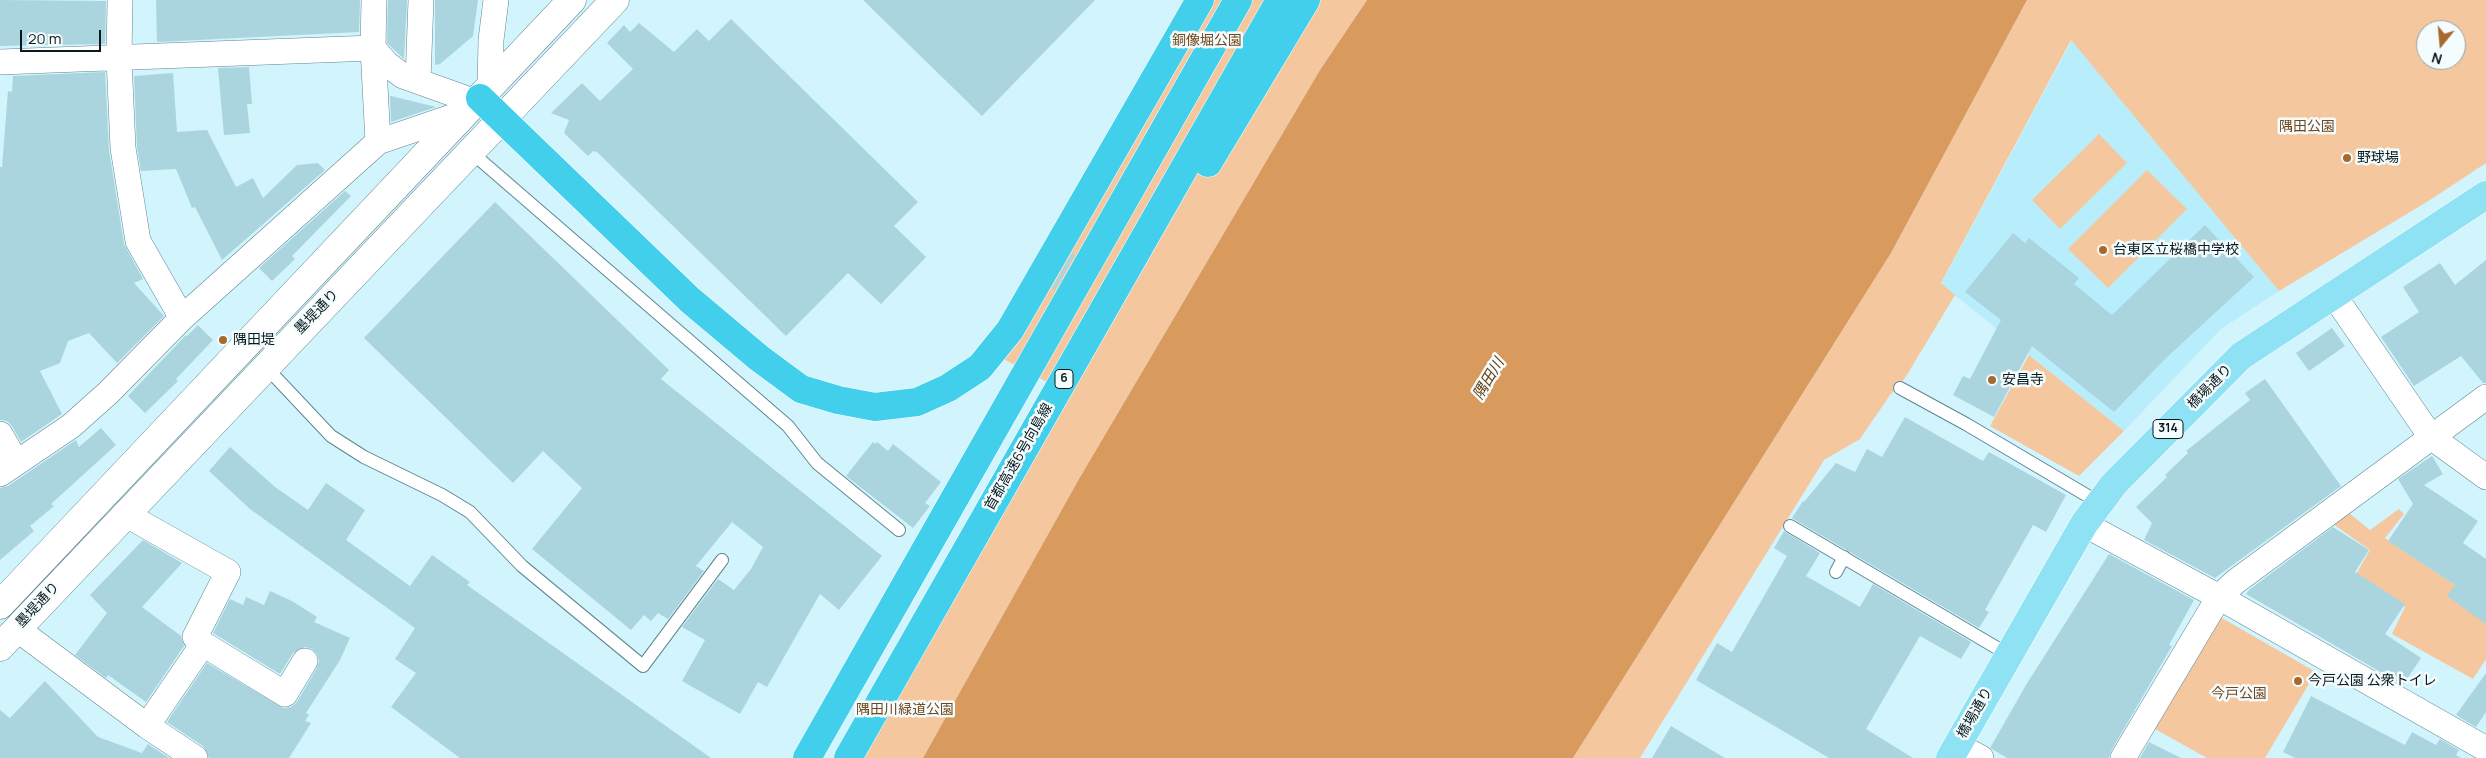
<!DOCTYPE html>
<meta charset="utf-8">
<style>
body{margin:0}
#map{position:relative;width:2486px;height:758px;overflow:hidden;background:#d2f4fd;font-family:Manrope,sans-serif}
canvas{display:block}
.north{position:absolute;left:2416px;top:20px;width:50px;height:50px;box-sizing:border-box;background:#f4fcfe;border:1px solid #96a2a4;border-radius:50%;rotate:197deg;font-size:14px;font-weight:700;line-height:20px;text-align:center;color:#091a1e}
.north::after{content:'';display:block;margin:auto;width:18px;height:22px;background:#a66a2d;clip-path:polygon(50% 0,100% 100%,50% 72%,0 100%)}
.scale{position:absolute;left:20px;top:30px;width:81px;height:22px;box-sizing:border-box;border:2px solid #091a1e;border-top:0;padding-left:6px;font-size:15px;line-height:18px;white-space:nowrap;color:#091a1e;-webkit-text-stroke:4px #f4fcfe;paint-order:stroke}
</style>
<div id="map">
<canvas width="2486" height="758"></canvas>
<div class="north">N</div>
<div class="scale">20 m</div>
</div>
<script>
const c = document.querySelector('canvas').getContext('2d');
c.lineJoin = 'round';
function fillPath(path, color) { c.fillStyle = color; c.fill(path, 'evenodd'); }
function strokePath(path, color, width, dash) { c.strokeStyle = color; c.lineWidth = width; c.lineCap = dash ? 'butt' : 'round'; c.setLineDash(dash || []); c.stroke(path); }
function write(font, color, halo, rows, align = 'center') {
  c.font = font + ' Manrope,"Noto Sans JP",sans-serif'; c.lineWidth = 5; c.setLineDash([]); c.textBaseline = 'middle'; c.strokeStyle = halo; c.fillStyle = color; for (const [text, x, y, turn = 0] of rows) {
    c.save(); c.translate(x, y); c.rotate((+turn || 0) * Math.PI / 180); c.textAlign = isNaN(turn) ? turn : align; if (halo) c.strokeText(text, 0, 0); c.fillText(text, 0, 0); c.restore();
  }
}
fillPath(new Path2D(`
 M2072,40l207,251 -58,38 -97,102 -183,-147z`), '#b8eefb');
fillPath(new Path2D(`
 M1183,0h184l-47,70 -241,409 -156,279h-90l216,-375 -57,-30z
 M2027,0h459v163l-56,37 -151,91 -208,-251 -130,243 14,12 -50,83 -15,17 -30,44 -36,21 -184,298h-67l318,-505zM2426,30h30v30h-30z
 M2099,134l28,29 -67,66 -28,-29z
 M2147,170l40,39 -79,79 -40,-39z
 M2029,355l95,76 -45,45 -89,-50z
 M2399,509l5,5 -19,24 101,68v53l-13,20 -81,-45 13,-27 -51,-29 16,-28 -37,-26 16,-11 21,17z
 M2220,617l96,55 -51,86h-58l-52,-29z`), '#f5c79e');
fillPath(new Path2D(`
 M1367,0h660l-136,253 -318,505h-650l156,-279 241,-409z`), '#d99a5e');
fillPath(new Path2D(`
 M0,0l106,1 -1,43 -105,2z
 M156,0h204l-1,32 -202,10z
 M388,0h19l-3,59 -17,-16z
 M435,0h43l-5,36 -33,28 -5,1z
 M863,0h232l-113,116z
 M731,19l187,183 -24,24 32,31 -45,47 -33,-31 -62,63 -189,-184 -4,-1 -5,5 -24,-23 5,-13 -18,-7 31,-30 18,18 33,-32 -26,-26 17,-18 6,7 9,-9 35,29 23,-23 12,12z
 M249,67l3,37h-5l3,29 -26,2 -6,-67z
 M105,72l4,78 15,94 19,35 -9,4 30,33 -47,47 -28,-30 -21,8 -8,22 -20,8 22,43 -41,28 -9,-16 -5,-5 -7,-1v-253h2l6,-76 4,1 1,-16z
 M173,73l4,59 30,-2 29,57 17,-9 10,20 34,-33 21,-2 7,7 -103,90 -27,-53 -3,1 -16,-39 -35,2 -4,-24 -3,-71z
 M390,96h1l45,11 -45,15z
 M345,191l6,5 -59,60 3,3 -23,22 -13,-13z
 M495,202l174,168 -8,9 221,177 -43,54 -19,-16 -53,93 -9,-5 -18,32 -58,-33 23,-41 -23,-13 36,-48 16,11 17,-21 12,-22 -31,-25 -36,44 8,5 -36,48 -10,-6 -7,8 -7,-6 -13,15 -99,-81 50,-61 -39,-37 -30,32 -149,-145z
 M2205,225l49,52 -89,82 -51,53 -82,-66 -38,71 -41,-22 10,-19 7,3 31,-59 -36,-28 48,-59 12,10 4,-5 50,40 -5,6 38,31z
 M1072,253l3,2 -20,35 -3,-2z
 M2486,260v123h-3l-22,-27 -47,30 -33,-49 38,-25 -16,-25 37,-24 15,22z
 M198,325l15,15 -37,39 2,2 -33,32 -17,-17 58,-61 1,1z
 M2332,328l13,18 -36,25 -13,-18z
 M2265,379l76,107 -126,92 -71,-38 8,-17 -16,-16 31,-30 -2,-2 23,-22 -2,-2 64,-51 -5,-7z
 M1905,417l78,44 6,-9 77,43 -20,37 -13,-7 -48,85 4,2 -10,16 -187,-110 11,-17 1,1 32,-39 19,9 12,-23 15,8z
 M101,428l15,17 -65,59 3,2 -24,20 4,5 -34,29v-72l8,-2 68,-46 3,7z
 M873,442l2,2 2,-2 11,9 5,-7 48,38 -16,21 5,3 -17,22 -67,-52z
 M230,447l45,40 33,23 18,-27 39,27 -19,30 64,46 22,-31 38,27 -3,3 244,173h-251l-69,-51 25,-34 -21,-14 20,-31 -165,-119 -41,-38z
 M2432,456l11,18 -19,11 54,36 -15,22 23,16v65l-39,-28 8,-11 -67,-44 25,-37 -15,-25z
 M2333,527l36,23 -14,22 50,32 -20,30 36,24 -18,27 -157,-91 3,-4z
 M1784,531l36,22 -14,23 54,31 13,-23 98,58 -10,17 -41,-23 -54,93 47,29h-84l-133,-78 21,-37 15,9 55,-96 -13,-8z
 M143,540l39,23 -40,44 39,29 3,10 -38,56 -38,-27 -2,3 -31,-23 32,-42 -17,-18z
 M2109,554l85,46 -25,45 3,1 -61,105 -2,7h-102l-17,-10 36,-63z
 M270,591l22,10 25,16 -3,5 36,16 -10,22 -34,53 3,2 -4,6 6,2 -22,35h-80l-6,-12 -36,-24 40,-59 77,45 7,-1 6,-5 20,-34 2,-7 -2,-7 -5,-5 -7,-2 -12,6 -13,21 -67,-41 17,-34 13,6 3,-8 18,8z
 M2486,673v39l-10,15 -20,-12z
 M45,681l53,56 44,16 6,-9 21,14h-169v-48l10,8z
 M2311,696l94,49 7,-13 24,13 4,-6 19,11 -3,5 5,3h-166l-12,-6z
 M1671,726l54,32h-73z
 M2149,742l32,16h-41z`), '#aad5df');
const lane = new Path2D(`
 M471,152l317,274 29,37 82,67
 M265,366l66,70 33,21 78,38 28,17 52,54 121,100 79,-106
 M1900,388l66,36 132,78
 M1790,526l219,129
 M1836,572l8,-15`);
const street = new Path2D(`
 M120,0l-1,59 4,89 15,93 44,77
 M374,0l-1,48 5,94
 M0,62l373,-14 14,16 16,12 73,26
 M418,80l3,-80
 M490,86l1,-46 5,-40
 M2333,294l98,143 55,40
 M0,434l16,28
 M0,474l71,-48 37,-33 74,-75 196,-176 88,-30
 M125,514l103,58 -33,65 8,7
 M2084,524l135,73 267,152
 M17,629l130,97 48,32
 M147,726l56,-82 82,50 20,-33
 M1957,745l24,13
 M2123,758l96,-161 16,-15 251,-185`);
const secondary = new Path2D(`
 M0,605l572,-605
 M0,647l615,-647`);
const primary = new Path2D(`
 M1950,758l134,-234 30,-40 127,-128 245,-161`);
const highway = new Path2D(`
 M480,98l210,202 69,58 42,31 37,11 37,7 42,-5 31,-14 32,-21 30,-37 190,-330
 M1208,163l98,-163
 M807,758l431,-758
 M848,758l432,-758`);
strokePath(lane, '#5f8791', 14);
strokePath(street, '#5f8791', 26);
strokePath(secondary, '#5f8791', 29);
strokePath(primary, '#fff', 29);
strokePath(highway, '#fff', 29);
strokePath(lane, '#fff', 12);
strokePath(street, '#fff', 25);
strokePath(secondary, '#fff', 28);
strokePath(primary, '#8ee2f3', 28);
strokePath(highway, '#42cfeb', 28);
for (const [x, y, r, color] of [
 [2347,158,5,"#a66a2d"],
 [2103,250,5,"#a66a2d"],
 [223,340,5,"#a66a2d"],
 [1992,380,5,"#a66a2d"],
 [2298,681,5,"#a66a2d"]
]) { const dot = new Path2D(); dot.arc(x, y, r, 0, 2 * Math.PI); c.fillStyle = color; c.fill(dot); strokePath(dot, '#f4fcfe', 2); }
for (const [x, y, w] of [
 [1064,379,18],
 [2168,429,30]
]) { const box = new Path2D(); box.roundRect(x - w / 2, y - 9.5, w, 19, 4); c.fillStyle = '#f4fcfe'; c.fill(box); strokePath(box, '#091a1e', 1); }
write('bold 12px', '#091a1e', null, [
 ["6",1064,379],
 ["314",2168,429]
]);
write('14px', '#74481c', '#f4fcfe', [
 ["銅像堀公園",1207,41],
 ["隅田公園",2307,127],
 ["今戸公園",2239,694],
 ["隅田川緑道公園",905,710]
]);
write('14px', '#091a1e', '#f4fcfe', [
 ["野球場",2357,158],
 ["台東区立桜橋中学校",2113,250],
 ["隅田堤",233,340],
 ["安昌寺",2002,380],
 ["今戸公園 公衆トイレ",2308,681]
], 'left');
write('14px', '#091a1e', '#f4fcfe', [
 ["墨堤通り",317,312,-46],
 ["橋場通り",2210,387,-45],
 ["首都高速6号向島線",1019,457,-60],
 ["墨堤通り",38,605,-47],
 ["橋場通り",1975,713,-60]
]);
write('italic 15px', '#663c0d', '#f4fcfe', [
 ["隅田川",1489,379,-59]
]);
</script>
